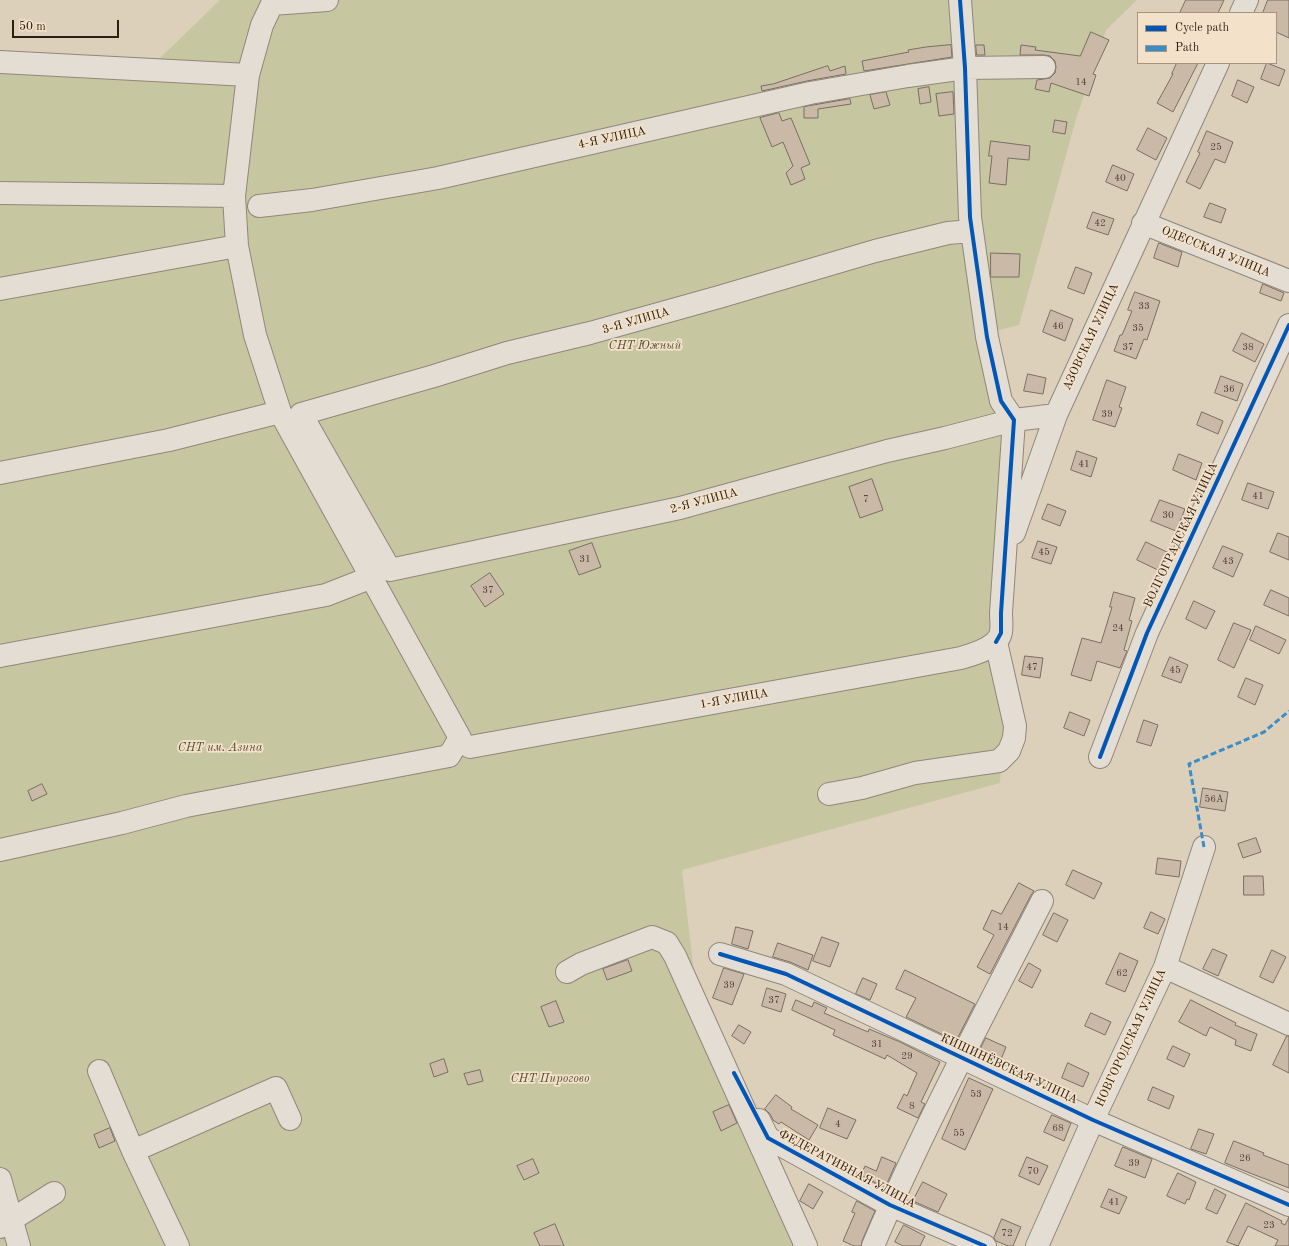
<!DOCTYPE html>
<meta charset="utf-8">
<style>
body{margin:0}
#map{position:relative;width:1289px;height:1246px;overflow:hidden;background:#ddd0bb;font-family:"Old Standard TT",serif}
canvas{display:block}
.legend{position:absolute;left:1137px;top:12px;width:140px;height:52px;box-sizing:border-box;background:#f3e2c9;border:1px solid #a49480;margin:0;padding:5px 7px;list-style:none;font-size:12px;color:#2d1e13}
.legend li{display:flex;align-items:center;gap:8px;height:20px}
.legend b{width:20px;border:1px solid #a49480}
.scale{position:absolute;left:12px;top:20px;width:107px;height:18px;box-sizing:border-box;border:2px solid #2d1e13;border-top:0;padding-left:5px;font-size:12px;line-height:14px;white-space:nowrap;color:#2d1e13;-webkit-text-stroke:3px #f3e2c9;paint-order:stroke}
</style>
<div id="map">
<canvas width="1289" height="1246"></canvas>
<ul class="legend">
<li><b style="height:5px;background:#0057b8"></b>Cycle path</li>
<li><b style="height:5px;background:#3b8dc8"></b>Path</li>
</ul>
<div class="scale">50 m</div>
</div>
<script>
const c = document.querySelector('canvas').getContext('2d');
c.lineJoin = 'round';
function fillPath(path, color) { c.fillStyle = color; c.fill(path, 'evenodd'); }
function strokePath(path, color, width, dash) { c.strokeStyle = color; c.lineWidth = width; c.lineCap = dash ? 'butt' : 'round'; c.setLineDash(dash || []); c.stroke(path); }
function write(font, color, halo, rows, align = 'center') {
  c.font = font + ' "Old Standard TT",serif'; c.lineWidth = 3.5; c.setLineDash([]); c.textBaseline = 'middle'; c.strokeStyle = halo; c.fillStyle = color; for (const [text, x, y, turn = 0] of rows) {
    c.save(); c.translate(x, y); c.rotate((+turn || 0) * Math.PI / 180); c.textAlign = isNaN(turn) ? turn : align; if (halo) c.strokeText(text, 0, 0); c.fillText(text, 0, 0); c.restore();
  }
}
fillPath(new Path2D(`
 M220,0h917l-31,30 -30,89 -57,206 -28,7 30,114 -21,337 -318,87 15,129 119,247h-816v-1190l160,2zM244,222l32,158 -22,-88z`), '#c6c6a1');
const building = new Path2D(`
 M1186,0h38l-6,13h-38z
 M1268,0h21v38l-13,-6v-19h-13z
 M1091,32l18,8 -16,34 3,1 -7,21 -38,-13 -2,9 -14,-3 2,-9 13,-2 5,-5 1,-6 -1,-6 -5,-5 -6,-1h-24l1,-10 15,2 -1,3 45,6z
 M951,45l1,12 -88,14 -2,-10 47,-9 -1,-2 18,-3z
 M976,45h8l1,10h-8z
 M1177,63h21l-25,49 -16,-9 16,-29h-1z
 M1267,63l18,7 -6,16 -18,-7z
 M828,66l2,5 15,-5 1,8 -39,7 -45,10 -1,-5 12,-2z
 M1238,80l16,7 -7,16 -15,-7z
 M929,87l2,15 -11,2 -2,-15z
 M886,92l4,13 -16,4 -4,-14z
 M953,92l1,22 -15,2 -3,-22z
 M850,99l1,5 -33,5v9h-14v-11z
 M779,113l3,8 9,-3 19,46 -9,4 4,11 -14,6 -5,-12 7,-7 -10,-24 -11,5 -12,-29z
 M1055,120l12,2 -2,12 -12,-2z
 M1148,128l19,10 -11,22 -19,-10z
 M1207,131l26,11 -8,21 -10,-4 -15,30 -14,-7 14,-29 -2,-1z
 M991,141l39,5 -1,14 -21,-2 -2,27 -17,-2 3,-27h-3z
 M1113,165l21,9 -7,17 -21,-9z
 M1210,203l16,6 -5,14 -17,-6z
 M1093,212l21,7 -6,16 -21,-7z
 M1159,243l23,9 -4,15 -24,-9z
 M991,253l29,1 -1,23h-28z
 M1076,267l16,6 -8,21 -16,-6z
 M1263,284l21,9 -3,8 -21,-8z
 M1135,292l25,9 -13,39 -3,-1 -8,20 -22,-8 6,-16h2l10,-24 -4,-1z
 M1051,310l22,9 -8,22 -22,-9z
 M1242,333l22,11 -9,18 -22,-11z
 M1028,374l18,4 -3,16 -19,-3z
 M1221,376l22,8 -6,17 -22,-8z
 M1107,380l19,7 -7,20 3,1 -7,19 -22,-7z
 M1202,412l21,9 -5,13 -21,-9z
 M1077,451l20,7 -6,19 -20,-7z
 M1179,454l23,9 -6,17 -23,-10z
 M872,479l11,31 -23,8 -11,-31z
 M1248,483l26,9 -6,17 -26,-9z
 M1160,500l25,9 -9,22 -25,-10z
 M1048,504l18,7 -6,15 -18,-7z
 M1278,533l11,4v23l-19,-8z
 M1038,541l19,6 -6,17 -19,-6z
 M1146,542l23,11 -9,18 -23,-11z
 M592,543l9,24 -22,8 -10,-24z
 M1223,546l20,8 -10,23 -20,-9z
 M490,573l14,21 -19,13 -14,-21z
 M1271,590l18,8v18l-25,-11z
 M1114,592l21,6 -6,22 3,1 -8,29 3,1 -7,17 -23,-7 -6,20 -20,-6 11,-37 19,5 11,-36h-2z
 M1194,601l21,10 -9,18 -20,-10z
 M1234,623l17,7 -17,38 -16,-8z
 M1256,626l30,14 -7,14 -29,-14z
 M1025,656l18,2 -3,20 -18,-3z
 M1170,657l18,8 -7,18 -19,-7z
 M1246,678l17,7 -8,20 -17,-8z
 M1070,712l20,8 -6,16 -20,-8z
 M1144,720l14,5 -7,21 -14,-4z
 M42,784l5,10 -15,7 -4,-10z
 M1203,788l25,4 -3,19 -25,-4z
 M1256,838l5,14 -18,6 -5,-14z
 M1158,858l23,3 -2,16 -23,-3z
 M1073,870l29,13 -8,16 -28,-14z
 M1244,876h19l1,19h-20z
 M1019,883l15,8 -3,4 -41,79 -13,-7 17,-32 -11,-6 9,-19 9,4z
 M1151,912l14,7 -7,15 -14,-6z
 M1054,913l14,7 -11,22 -14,-7z
 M736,927l17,4 -5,18 -16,-5z
 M822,937l17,6 -9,24 -17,-6z
 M778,943l35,12 -5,15 -18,-8 -17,-5z
 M1213,949l14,6 -9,21 -15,-7z
 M1272,950l14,7 -13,26 -13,-6z
 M1120,953l18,8 -13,31 -19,-8z
 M628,960l4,11 -25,9 -4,-11z
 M1029,963l12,7 -9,18 -13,-7z
 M724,968l20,6 -12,31 -19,-7z
 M905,970l70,34 -19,37 -50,-24 10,-19 -20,-9z
 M863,978l14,6 -7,16 -14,-6z
 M767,988l19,6 -5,18 -19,-6z
 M796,1000l16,7 2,-5 13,6 -3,5 44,19 1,-3 31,13 40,20 -19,40 4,2 -7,14 -21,-10 7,-14 3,2 10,-23 -30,-18 -2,4 -52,-24 2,-5 -43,-20z
 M1191,1000l45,23 -1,2 22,9 -6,17 -16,-6 1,-5 -26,-13 -4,9 -27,-14z
 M556,1001l8,21 -15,5 -8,-20z
 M1091,1013l20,9 -6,13 -20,-9z
 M739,1025l12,7 -7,12 -12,-8z
 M1287,1036h2v37l-16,-8z
 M986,1038l20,9 -6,15 -21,-10z
 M1173,1046l17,8 -6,13 -17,-8z
 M444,1059l4,13 -14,5 -4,-13z
 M1068,1063l21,10 -6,14 -21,-9z
 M480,1070l3,11 -15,4 -4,-11z
 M969,1078l24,11 -28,61 -23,-11z
 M1153,1087l21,9 -5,13 -21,-9z
 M776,1095l16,12 -1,2 27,16 -9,15 -28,-18 -2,2 -6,-4 -3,-6 -5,-5z
 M729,1105l8,18 -16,8 -8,-19z
 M828,1108l28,12 -9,19 -27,-11z
 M1052,1115l19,8 -7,18 -20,-9z
 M110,1128l5,13 -16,7 -5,-13z
 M1199,1129l15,5 -8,20 -15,-5z
 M1234,1141l30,12 -1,2 26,10v23l-34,-13 -30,-12z
 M1123,1147l29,12 -7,19 -30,-12z
 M882,1157l14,6 -11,25 -24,-13 4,-9 11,5z
 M1027,1157l21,9 -9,19 -20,-9z
 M533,1159l6,14 -15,7 -7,-14z
 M1178,1173l18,9 -7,18 -2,-1 -2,5 -18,-8z
 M923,1182l24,12 -9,18 -25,-11z
 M809,1184l14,8 -10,17 -13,-8z
 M1109,1189l18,8 -8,17 -18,-7z
 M1215,1189l11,6 -9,19 -11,-5z
 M857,1201l18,10 -13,30 -1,5h-7l-11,-5 12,-28 -3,-1z
 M1246,1203l36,18 -1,2 4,2 4,-8v29h-14l3,-6 -30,-14 -10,20 -11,-4z
 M1002,1219l19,8 -8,19h-5l-12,-5 -2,-3z
 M555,1224l9,22h-24l-6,-13z
 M904,1225l21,11 -5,10h-17l-8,-4z`);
fillPath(building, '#cbb9a8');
strokePath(building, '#786f63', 1);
const minor = new Path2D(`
 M272,4l55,-4
 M1241,13l6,-13
 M0,62l248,13
 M0,193l234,3
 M259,206l53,-6 126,-22 372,-85 98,-17 57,-8 79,-1
 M1143,223l146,58
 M972,231l-24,2 -73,18 -156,46 -129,36 -83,20 -73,23 -133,38 89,156 290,-62 207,-57 58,-13 69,-18 42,-5
 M0,289l237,-43
 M0,473l169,-33 111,-28
 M1014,533l42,-118 162,-352
 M0,656l326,-61 46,-18
 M470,747l491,-89c13,-4 37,-10 40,-26 1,-6 0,-13 0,-19l13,-193 -13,-19 -14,-64 -17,-120 -5,-149 -5,-68
 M1100,757l47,-124 142,-308
 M829,794l33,-6 53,-15 84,-12 10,-10 5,-13 1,-12 -19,-84
 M0,850l122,-27 64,-17 263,-50 11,-18 -180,-326 -25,-77 -18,-89 -3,-50 14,-121 14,-50 12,-25
 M720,954l66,20 307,146 196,85
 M1165,967l124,57
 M567,972l14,-8 71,-27 15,6 8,13 131,290
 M99,1071l34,80 45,95
 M759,1120l9,18 122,67 95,41
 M133,1151l143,-63 14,31
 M0,1179l19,67
 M0,1227l54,-34
 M873,1246c50,-118 111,-231 169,-345
 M1037,1246l56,-126 72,-153 39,-120`);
strokePath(minor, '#90877a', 24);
strokePath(minor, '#e4ddd3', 22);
strokePath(new Path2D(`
 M1204,847l-15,-83 75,-32 25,-21`), '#3b8dc8', 3, [6, 3]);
strokePath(new Path2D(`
 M960,0l5,68 5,149 17,120 14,64 13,19 -13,193v20l-5,9
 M1100,757l47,-124 142,-308
 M720,954l66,20 307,146 196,85
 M734,1073l34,65 122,67 95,41`), '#0057b8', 4);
write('10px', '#544538', null, [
 ["14",1081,82],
 ["25",1216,147],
 ["40",1120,178],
 ["42",1100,223],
 ["33",1144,306],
 ["46",1058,326],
 ["35",1138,328],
 ["37",1128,347],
 ["38",1248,347],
 ["36",1229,389],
 ["39",1107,414],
 ["41",1084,464],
 ["41",1258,496],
 ["7",866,499],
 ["30",1168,515],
 ["45",1044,552],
 ["31",585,559],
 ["43",1228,561],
 ["37",488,590],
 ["24",1118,628],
 ["47",1032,667],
 ["45",1175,670],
 ["56А",1214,799],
 ["14",1003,927],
 ["62",1122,973],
 ["39",729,985],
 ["37",774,1000],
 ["31",877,1044],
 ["29",907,1056],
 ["53",976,1094],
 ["8",912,1106],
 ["4",838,1124],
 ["68",1058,1128],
 ["55",959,1133],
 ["26",1245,1158],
 ["39",1134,1163],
 ["70",1033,1171],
 ["41",1114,1202],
 ["23",1269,1225],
 ["72",1007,1233]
]);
write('12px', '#2d1e13', '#f3e2c9', [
 ["4-Я УЛИЦА",612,138,-12],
 ["ОДЕССКАЯ УЛИЦА",1216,252,22],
 ["3-Я УЛИЦА",636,321,-16],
 ["АЗОВСКАЯ УЛИЦА",1091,337,-65],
 ["2-Я УЛИЦА",704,501,-15],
 ["ВОЛГОГРАДСКАЯ УЛИЦА",1181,535,-65],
 ["1-Я УЛИЦА",734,699,-10],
 ["НОВГОРОДСКАЯ УЛИЦА",1131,1038,-65],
 ["КИШИНЁВСКАЯ УЛИЦА",1009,1069,25],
 ["ФЕДЕРАТИВНАЯ УЛИЦА",847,1169,28]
]);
write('italic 12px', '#564e37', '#f3e2c9', [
 ["СНТ Южный",645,346],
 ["СНТ им. Азина",220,748],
 ["СНТ Пирогово",550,1079]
]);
</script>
